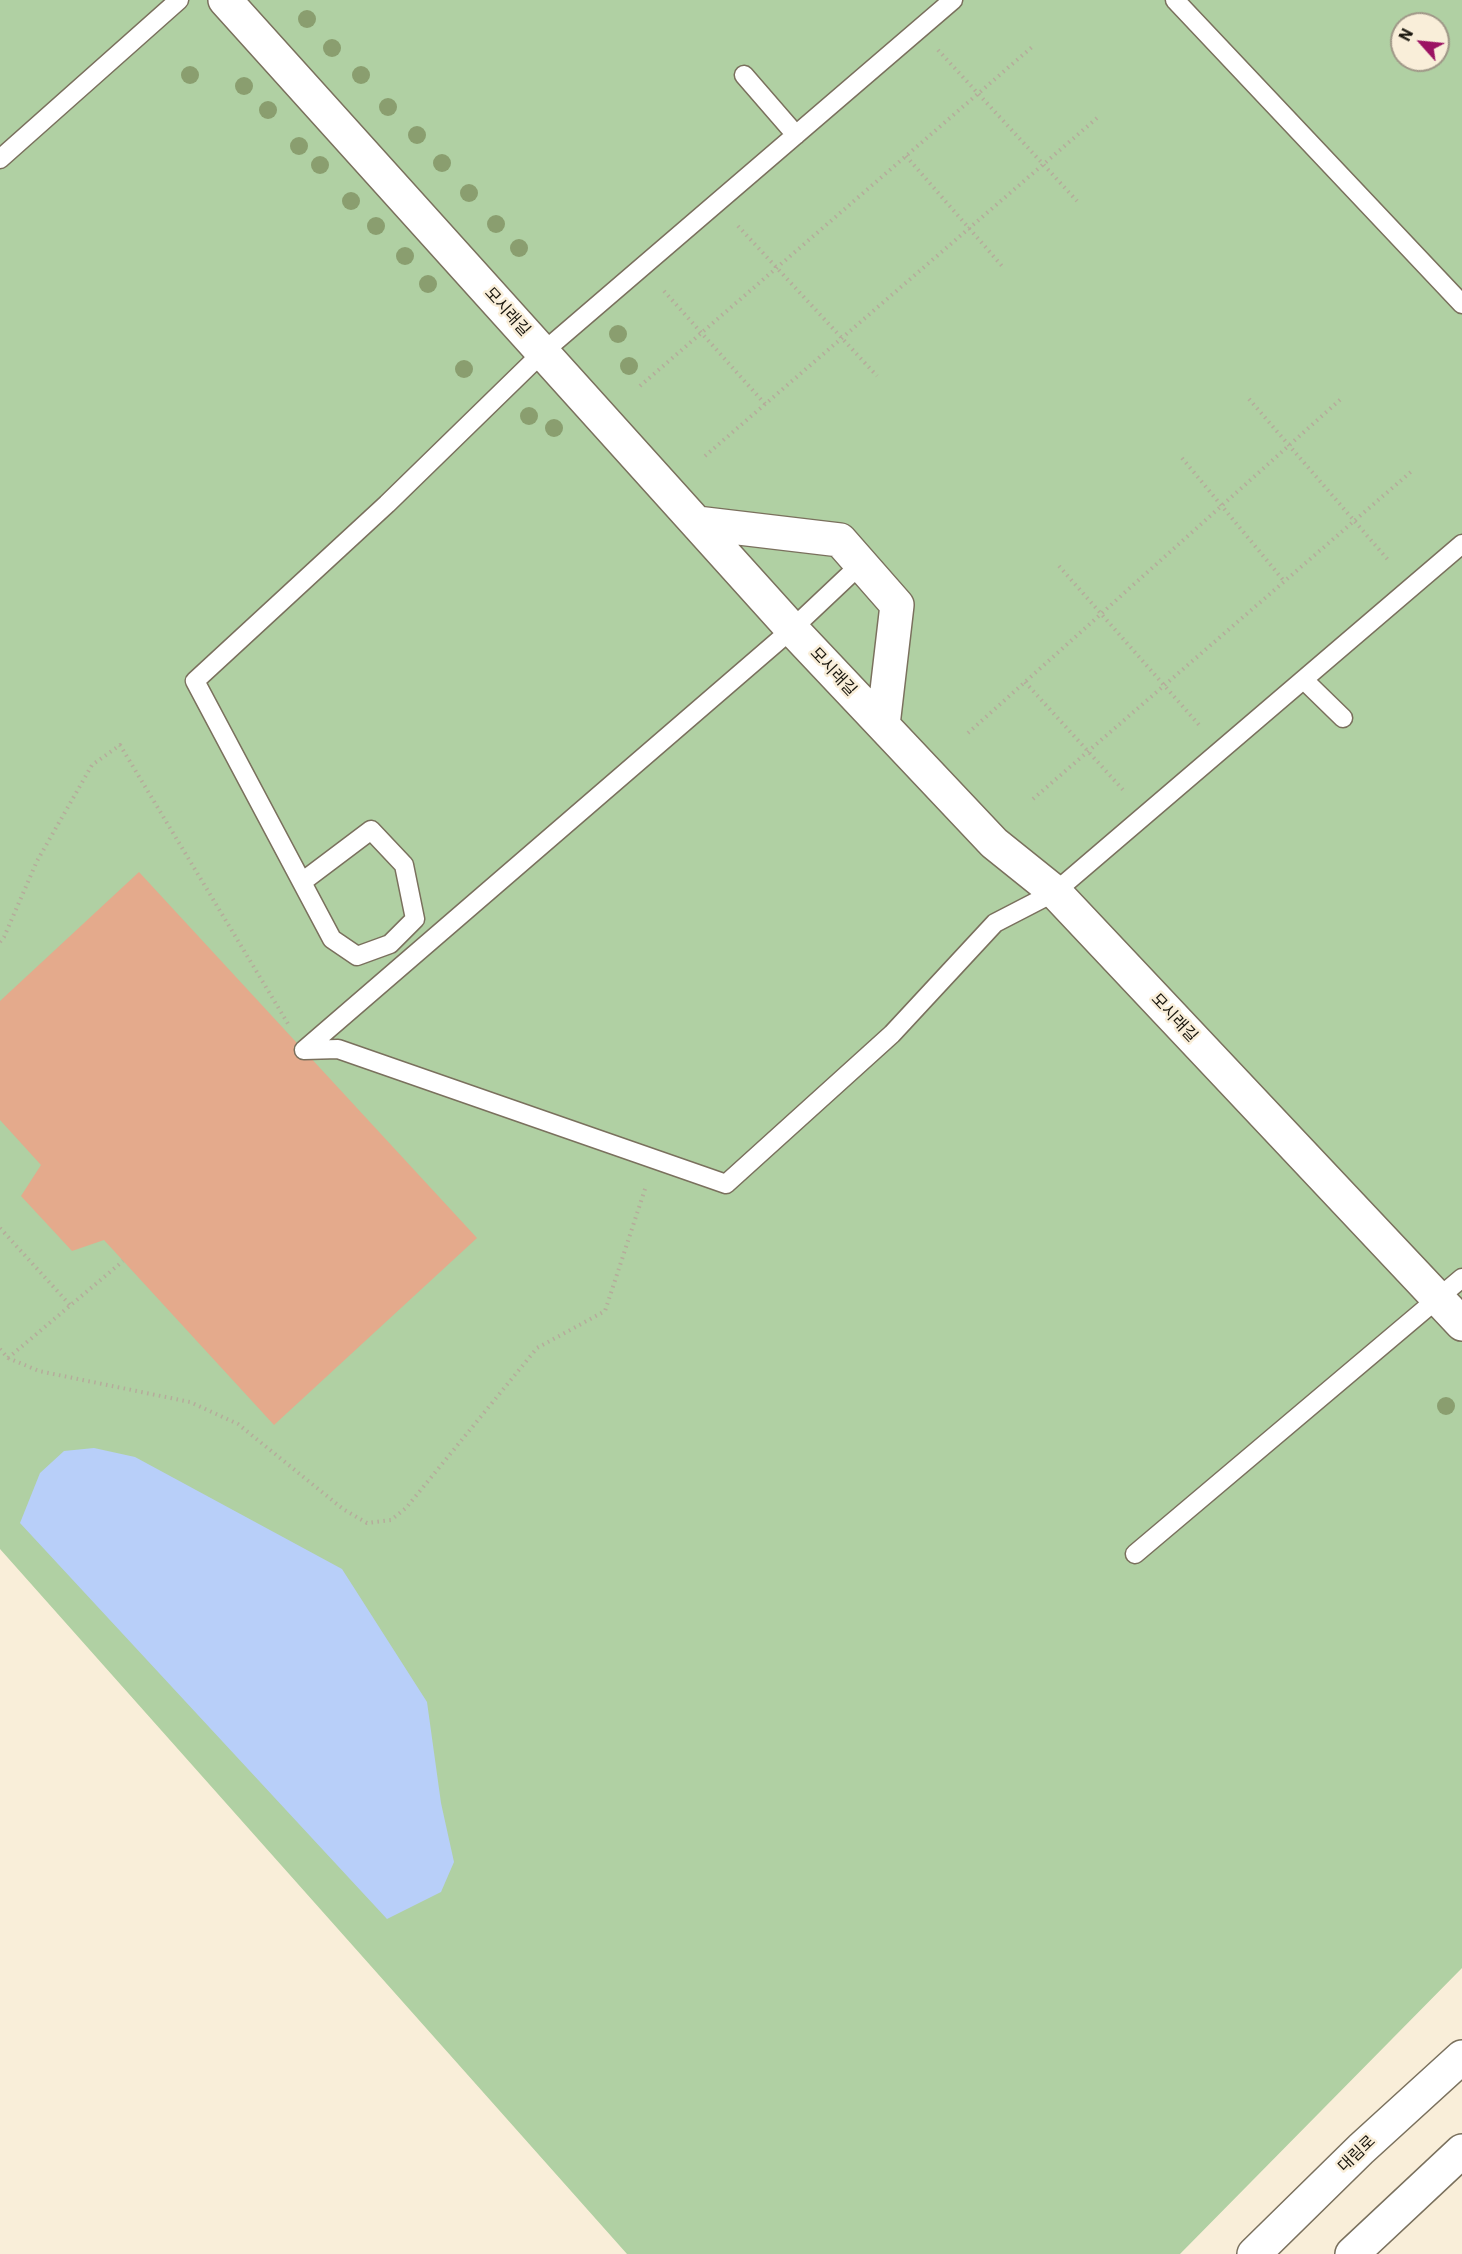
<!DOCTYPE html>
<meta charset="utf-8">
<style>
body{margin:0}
#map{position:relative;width:1462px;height:2254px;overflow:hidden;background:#f9eed9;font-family:"IBM Plex Sans",sans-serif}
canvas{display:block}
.north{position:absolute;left:1390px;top:12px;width:60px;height:60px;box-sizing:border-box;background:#f9eed9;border:2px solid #9f9787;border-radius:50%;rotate:297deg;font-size:16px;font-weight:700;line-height:24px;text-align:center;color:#18150d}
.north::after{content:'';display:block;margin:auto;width:21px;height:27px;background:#9b1262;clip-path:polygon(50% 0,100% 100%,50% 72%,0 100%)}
</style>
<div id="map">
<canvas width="1462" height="2254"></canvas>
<div class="north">N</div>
</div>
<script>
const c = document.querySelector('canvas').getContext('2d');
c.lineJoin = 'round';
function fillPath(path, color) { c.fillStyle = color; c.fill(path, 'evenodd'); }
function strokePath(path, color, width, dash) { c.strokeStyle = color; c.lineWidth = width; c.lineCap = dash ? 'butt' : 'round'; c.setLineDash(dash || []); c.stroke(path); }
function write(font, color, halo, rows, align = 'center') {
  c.font = font + ' "IBM Plex Sans","Noto Sans KR",sans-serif'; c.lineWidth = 5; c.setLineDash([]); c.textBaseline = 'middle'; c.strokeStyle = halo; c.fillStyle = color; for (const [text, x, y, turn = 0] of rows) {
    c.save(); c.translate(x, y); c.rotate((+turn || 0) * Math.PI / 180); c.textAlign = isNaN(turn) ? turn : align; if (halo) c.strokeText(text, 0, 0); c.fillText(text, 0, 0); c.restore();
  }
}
fillPath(new Path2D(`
 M0,0h1462v1968l-282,286h-553l-627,-705zM1402,24h36v36h-36z`), '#b0d0a3');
fillPath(new Path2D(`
 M94,1448l41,9 207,112 85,133 14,101 13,59 -13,30 -54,27 -367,-396 20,-50 24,-22z`), '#b8cff9');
fillPath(new Path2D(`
 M139,872l338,366 -203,187 -170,-185 -32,11 -51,-55 20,-31 -41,-45v-119z`), '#e4aa8c');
const lane = new Path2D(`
 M1175,0l287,304
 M744,75l52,60
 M0,159l179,-159
 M1304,680l39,38
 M302,882l69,-52 33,35 11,54 -25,25 -33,12 -25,-17 -137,-258 192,-177 156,-152 410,-352
 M304,1050l34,-1 388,135 166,-150 103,-111 60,-31 407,-348
 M304,1050l488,-421 70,-66
 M1135,1554l327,-276`);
const street = new Path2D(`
 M225,0l567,629 202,214 61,49 407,432
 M697,523l143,17 57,65 -14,120`);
const secondary = new Path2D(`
 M1254,2254l107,-105 101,-92
 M1352,2254l110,-103`);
strokePath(lane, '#7a705d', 21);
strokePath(street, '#7a705d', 36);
strokePath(secondary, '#7a705d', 36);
strokePath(new Path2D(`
 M938,50l139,151
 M906,156l96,110
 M738,226l139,150
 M664,291l101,113
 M640,386l392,-339
 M1249,399l140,162
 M705,456l392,-338
 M1182,458l102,123
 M1059,566l141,160
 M1025,682l100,110
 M968,733l375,-336
 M1033,799l380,-329
 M0,942l4,-5 33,-76 55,-96 28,-20 170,282
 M0,1228l70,77
 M0,1349l8,9 31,13 151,31 48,22 105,85 24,14 24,-3 15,-12 131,-160 68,-37 41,-125
 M8,1358l115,-97`), '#b5ac9b', 4, [1.5, 4.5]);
strokePath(lane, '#fff', 18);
strokePath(street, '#fff', 33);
strokePath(secondary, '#fff', 33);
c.fillStyle = '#8a9e6f';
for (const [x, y] of [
 [307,19],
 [332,48],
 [190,75],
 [361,75],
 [244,86],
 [388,107],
 [268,110],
 [417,135],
 [299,146],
 [442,163],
 [320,165],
 [469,193],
 [351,201],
 [496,224],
 [376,226],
 [519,248],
 [405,256],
 [428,284],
 [618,334],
 [629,366],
 [464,369],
 [529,416],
 [554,428],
 [1446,1406]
]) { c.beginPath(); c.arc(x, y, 9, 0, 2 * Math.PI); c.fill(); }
write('16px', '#18150d', '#f9eed9', [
 ["모시래길",507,312,48],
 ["모시래길",833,672,47],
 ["모시래길",1174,1018,47],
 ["대림로",1357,2154,-44]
]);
</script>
